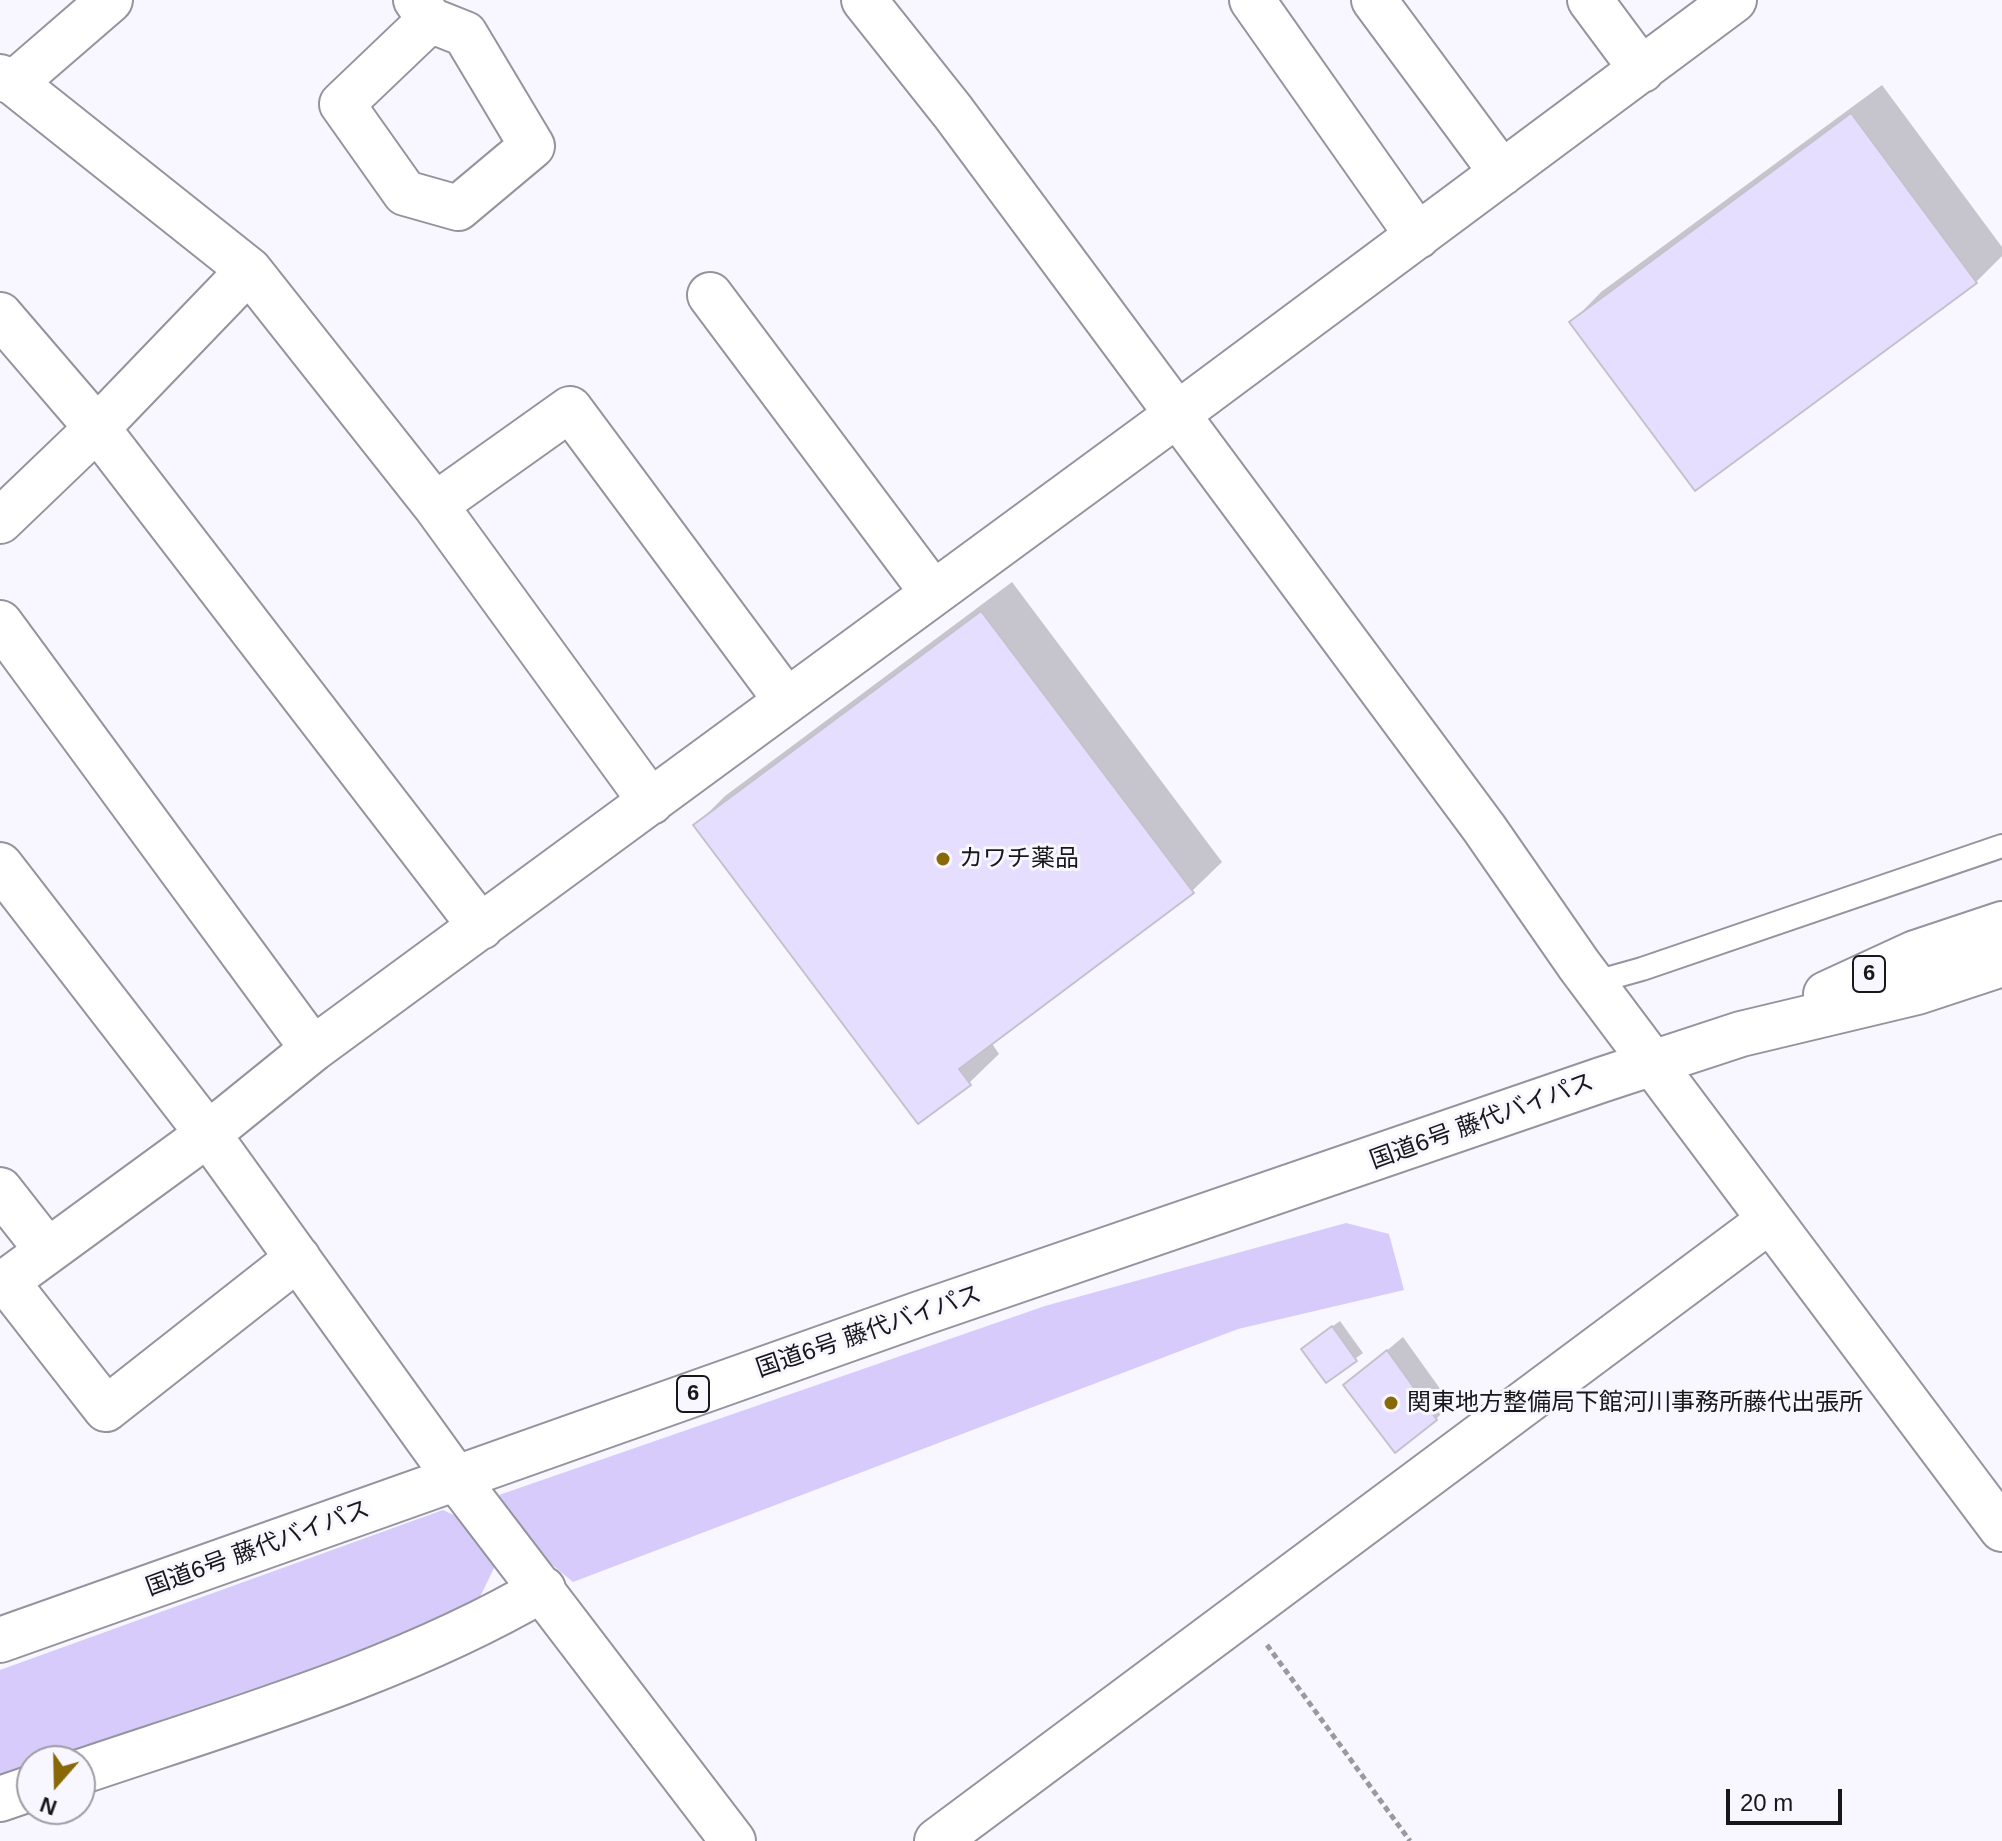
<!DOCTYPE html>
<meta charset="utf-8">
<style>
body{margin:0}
#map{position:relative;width:2002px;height:1841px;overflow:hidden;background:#f8f6ff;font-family:Arial,sans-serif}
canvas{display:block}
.north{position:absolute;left:16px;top:1745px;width:80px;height:80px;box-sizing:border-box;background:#f8f6ff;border:2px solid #9e9da3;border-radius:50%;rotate:200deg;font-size:22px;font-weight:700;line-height:32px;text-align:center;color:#18171a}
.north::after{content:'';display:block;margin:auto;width:28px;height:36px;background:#896806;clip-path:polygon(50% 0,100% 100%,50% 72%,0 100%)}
.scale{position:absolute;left:1726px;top:1789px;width:116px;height:36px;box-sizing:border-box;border:4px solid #18171a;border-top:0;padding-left:10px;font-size:24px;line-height:28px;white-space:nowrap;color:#18171a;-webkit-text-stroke:6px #f8f6ff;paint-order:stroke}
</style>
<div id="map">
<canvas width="2002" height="1841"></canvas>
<div class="north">N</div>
<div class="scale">20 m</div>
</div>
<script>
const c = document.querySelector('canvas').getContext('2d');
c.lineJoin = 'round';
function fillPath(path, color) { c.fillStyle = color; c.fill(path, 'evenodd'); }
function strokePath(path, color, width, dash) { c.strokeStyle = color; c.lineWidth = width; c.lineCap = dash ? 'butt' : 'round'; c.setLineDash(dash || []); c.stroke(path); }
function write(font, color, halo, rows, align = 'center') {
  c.font = font + ' Arial,"Noto Sans JP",sans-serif'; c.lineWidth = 6; c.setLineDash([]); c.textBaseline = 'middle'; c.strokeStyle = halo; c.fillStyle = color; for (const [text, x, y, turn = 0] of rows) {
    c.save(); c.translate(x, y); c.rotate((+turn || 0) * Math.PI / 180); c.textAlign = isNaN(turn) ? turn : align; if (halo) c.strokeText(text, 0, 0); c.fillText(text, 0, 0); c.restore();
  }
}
fillPath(new Path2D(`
 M1346,1223l43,11 15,56 -166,39 -665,253 -40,-33 -34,-54 546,-189z
 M443,1510l17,8 35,48 -18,37 -71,34 -406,138v-105z`), '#d6cbfa');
fillPath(new Path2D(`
 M1882,85l120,162v9l-26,26 -404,40 29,-30z
 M1012,582l210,280 -30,29 -201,151 8,12 -30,29 -273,-258 29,-29z
 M1340,1321l23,32 -37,27 -15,-38z
 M1403,1337l48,67 -15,15 -90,-34z`), '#0003');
const building = new Path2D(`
 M1851,113l126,170 -282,208 -126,-169z
 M981,611l213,282 -235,176 12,16 -53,39 -225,-299z
 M1332,1326l25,35 -31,22 -25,-34z
 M1387,1350l50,70 -42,33 -52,-68z`);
fillPath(building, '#e6defe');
strokePath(building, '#c4c1cb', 2);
const service = new Path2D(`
 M1592,983l50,-14 360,-123`);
const minor = new Path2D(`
 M416,0l14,20 35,14 67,112 -74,62 -53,-15 -63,-89 88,-84
 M864,0l89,112 531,716 95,137 423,564
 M1252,0l166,236
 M1374,0l128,173
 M1590,0l52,70
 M0,77l14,6 235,187 186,235 216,297
 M14,83l96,-83
 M710,295l223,298
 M0,315l97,113 384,499
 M435,505l135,-96 216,291
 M0,521l97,-93 152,-158
 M0,623l313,426
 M0,865l208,269 247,343 278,364
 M0,1190l47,60
 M6,1281l100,128 192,-151
 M0,1286l208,-152 105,-85 843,-619 578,-430
 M80,1772c154,-52 323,-101 463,-183
 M0,1799l32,-11
 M937,1841l833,-621`);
const trunk = new Path2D(`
 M1826,994l89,-41 87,-29
 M0,1640l922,-327 679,-233 140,-46 176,-42 85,-28`);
strokePath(service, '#95939d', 26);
strokePath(minor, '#95939d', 48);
strokePath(trunk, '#95939d', 48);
strokePath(new Path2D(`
 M1267,1645l143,196`), '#9b99a0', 5, [6, 4]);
strokePath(service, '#fff', 22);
strokePath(minor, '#fff', 44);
strokePath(trunk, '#fff', 44);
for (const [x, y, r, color] of [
 [943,859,8,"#896806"],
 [1391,1403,8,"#896806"]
]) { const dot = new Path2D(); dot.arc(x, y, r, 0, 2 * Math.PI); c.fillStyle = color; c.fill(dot); strokePath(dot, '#f8f6ff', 3); }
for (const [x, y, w] of [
 [1869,974,32],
 [693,1394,32]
]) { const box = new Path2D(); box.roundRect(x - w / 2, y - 18, w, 36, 6); c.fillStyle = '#f8f6ff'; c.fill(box); strokePath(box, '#18171a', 2); }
write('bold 22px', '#18171a', null, [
 ["6",1869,974],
 ["6",693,1394]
]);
write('24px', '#18171a', '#f8f6ff', [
 ["カワチ薬品",959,859],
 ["関東地方整備局下館河川事務所藤代出張所",1407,1403]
], 'left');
write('24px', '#18171a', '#f8f6ff', [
 ["国道6号 藤代バイパス",1482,1122,-20],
 ["国道6号 藤代バイパス",869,1332,-19],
 ["国道6号 藤代バイパス",258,1549,-20]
]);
</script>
